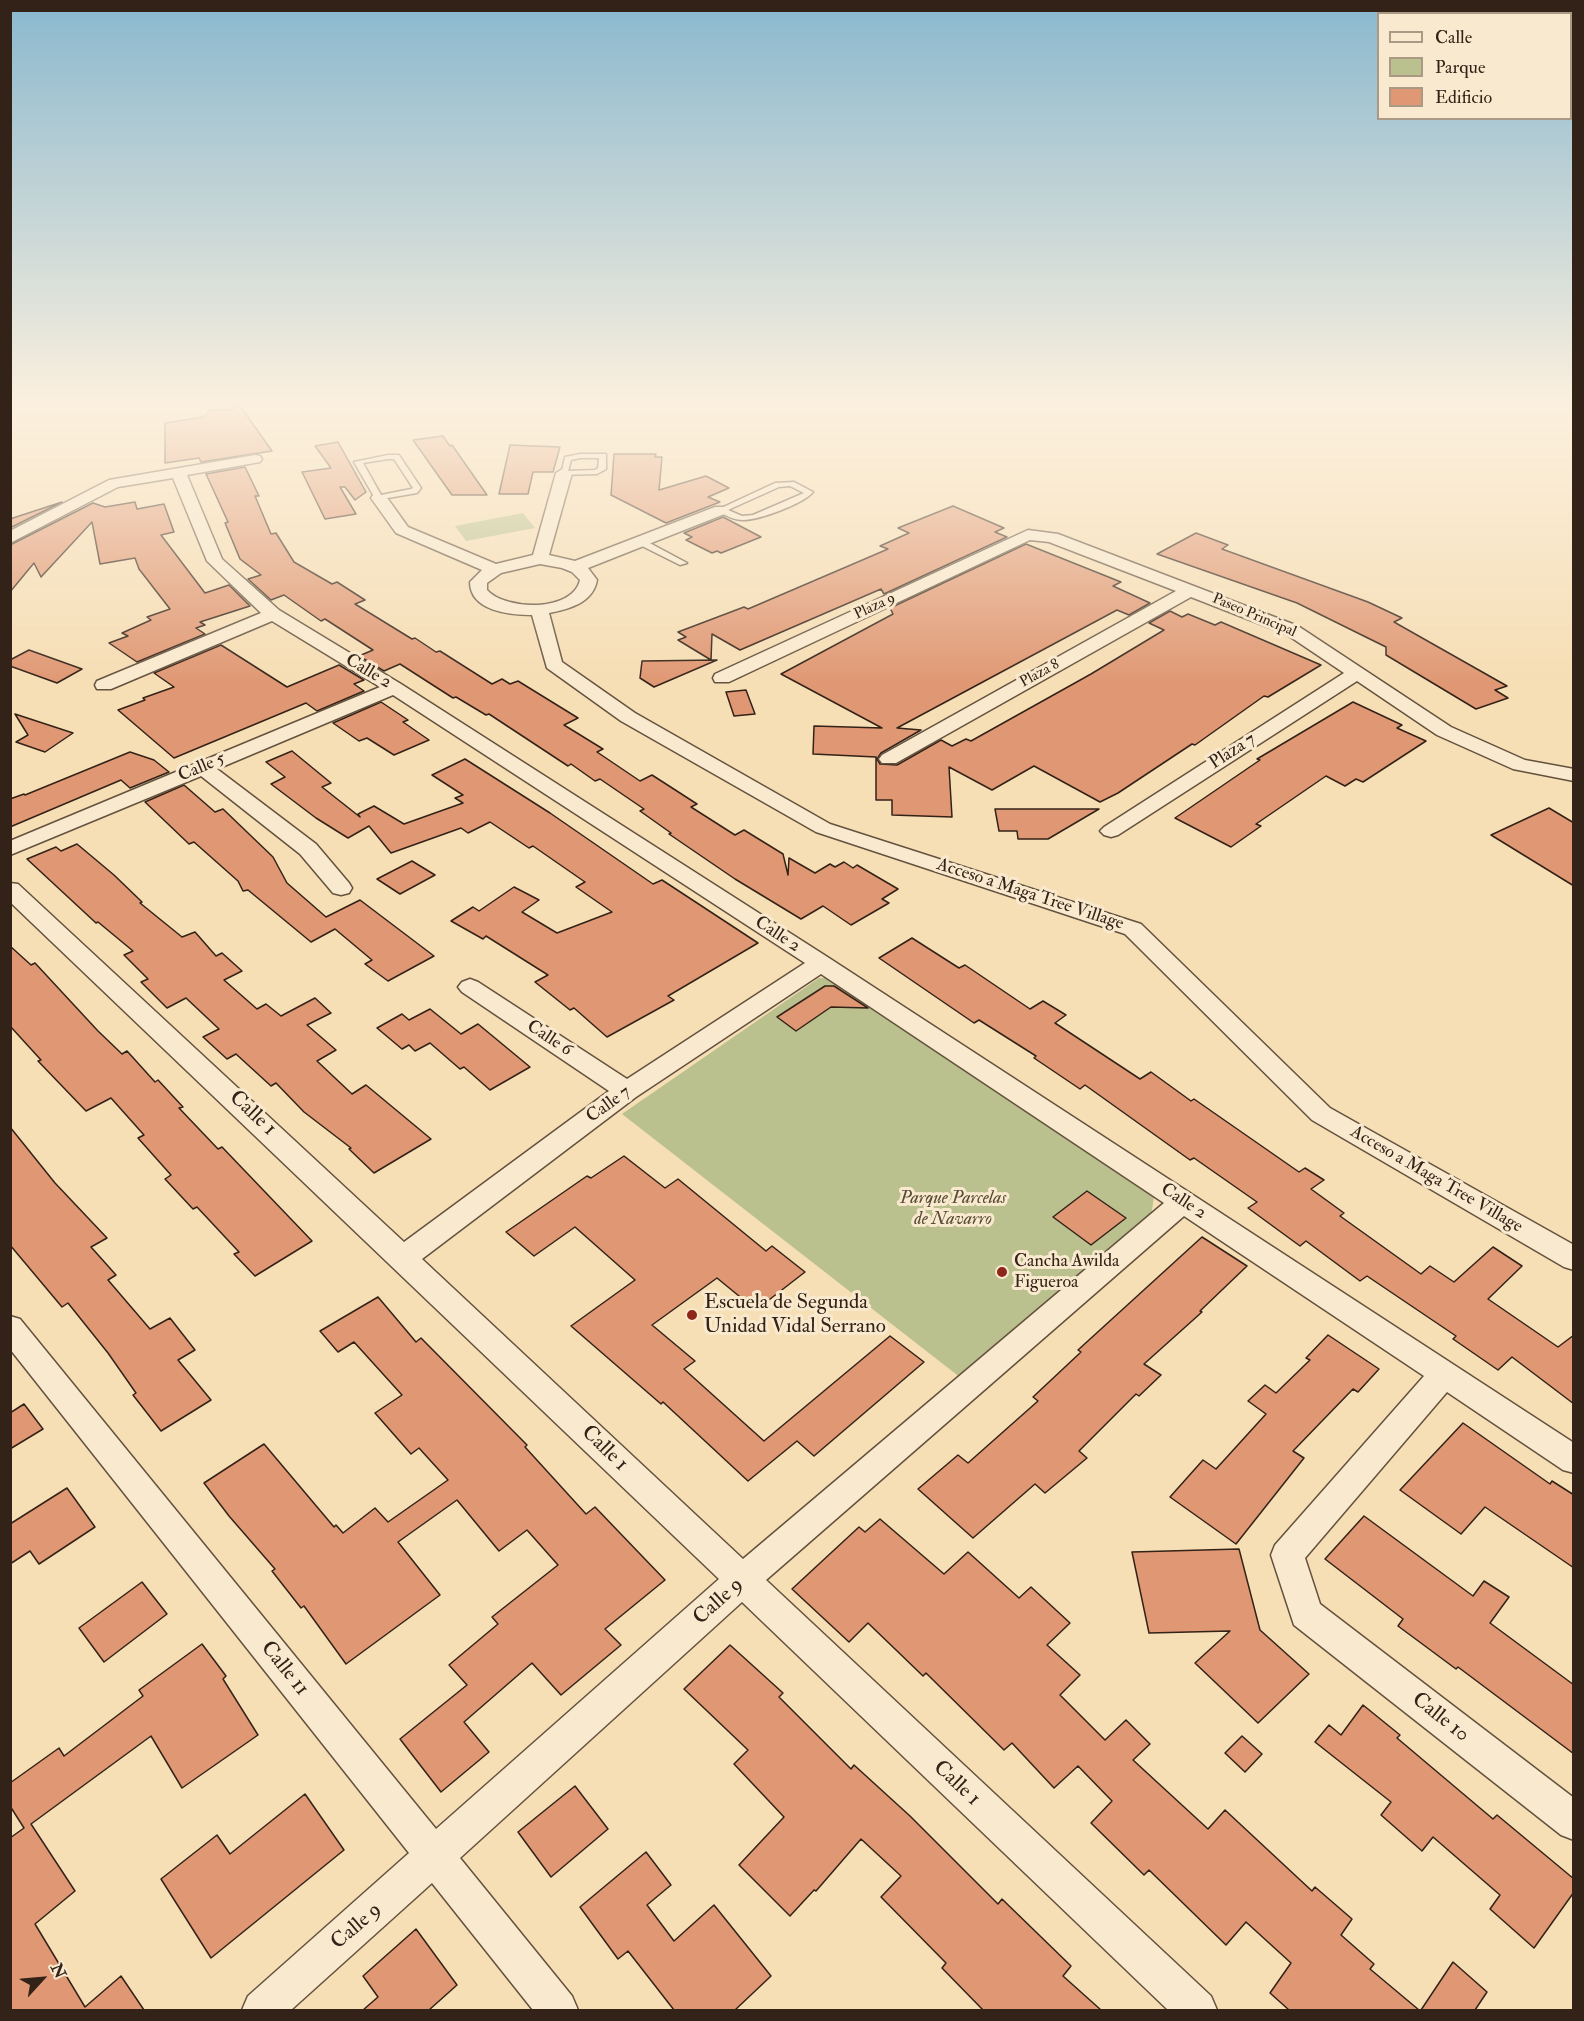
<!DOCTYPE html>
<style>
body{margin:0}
#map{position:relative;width:1584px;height:2021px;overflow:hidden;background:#f6deb5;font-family:"IM FELL Double Pica",serif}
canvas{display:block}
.frame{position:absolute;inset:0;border:12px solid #332217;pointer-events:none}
.legend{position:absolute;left:1377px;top:12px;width:195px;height:108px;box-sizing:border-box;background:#f9eacf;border:2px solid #aa9a85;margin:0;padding:8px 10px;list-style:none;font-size:18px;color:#332217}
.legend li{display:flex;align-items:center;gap:12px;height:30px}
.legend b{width:30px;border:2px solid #aa9a85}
.north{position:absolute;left:12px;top:1949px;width:60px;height:60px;-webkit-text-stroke:4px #f9eacf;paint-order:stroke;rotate:64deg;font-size:16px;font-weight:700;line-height:24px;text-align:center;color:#332217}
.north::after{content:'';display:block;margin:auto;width:21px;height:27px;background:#332217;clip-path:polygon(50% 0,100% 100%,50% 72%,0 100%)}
</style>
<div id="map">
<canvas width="1584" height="2021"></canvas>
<div class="frame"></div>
<ul class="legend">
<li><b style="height:8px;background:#f9eacf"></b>Calle</li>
<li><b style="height:16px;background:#bbc18e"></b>Parque</li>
<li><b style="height:16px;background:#e09874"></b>Edificio</li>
</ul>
<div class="north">N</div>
</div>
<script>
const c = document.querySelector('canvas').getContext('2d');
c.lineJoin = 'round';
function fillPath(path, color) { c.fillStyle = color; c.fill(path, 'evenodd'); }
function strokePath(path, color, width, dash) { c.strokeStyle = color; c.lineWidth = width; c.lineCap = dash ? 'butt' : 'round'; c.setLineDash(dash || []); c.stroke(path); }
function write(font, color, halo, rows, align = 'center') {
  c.font = font + ' "IM FELL Double Pica",serif'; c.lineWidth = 6; c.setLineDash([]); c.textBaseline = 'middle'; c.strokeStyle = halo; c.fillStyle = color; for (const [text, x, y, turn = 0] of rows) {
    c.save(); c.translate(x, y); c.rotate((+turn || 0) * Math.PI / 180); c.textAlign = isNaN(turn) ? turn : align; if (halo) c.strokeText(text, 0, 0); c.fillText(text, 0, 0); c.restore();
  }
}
fillPath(new Path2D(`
 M523,513l12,15 -69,13 -11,-15z
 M819,978h17l310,206 8,13 -3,19 -190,162 -339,-264z`), '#bbc18e');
const building = new Path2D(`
 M238,403l34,48 -71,11 -2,-4 -34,5v-40l39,-6 6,-7h22z
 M443,436l7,10 2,-1 35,50h-35l-39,-55z
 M338,442l28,50 -11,8 -10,-13h-5l16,27 -31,5 -23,-47 29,-4 -16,-22z
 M510,445l50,2 -7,25h-20l-5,22h-29z
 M614,454h42l-1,3h7l-3,33 47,-14 23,12 -21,9 12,5 -54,21 -55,-28z
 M245,467l14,29h-4l16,38 5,-1 18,29 38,22 5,-2 28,18 -10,4 57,35 3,-1 21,14 4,-1 52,33 10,-5 8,5 8,-3 60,37 -14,7 39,24 -6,3 43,29 12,-6 45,29 -6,3 44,28 9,-5 39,24 5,21 1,-17 26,15 15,-9 5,3 9,-5 9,6 4,-3 41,24 -16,10 7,4 -38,22 -28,-19 -22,13 -66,-40 -66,-45 2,-1 -31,-22 4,-2 -44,-30 -5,2 -24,-17 -3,2 -79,-52 -3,1 -30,-18 -3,1 -53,-34 -16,7 -25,-15 14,-6 -48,-31 -4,2 -37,-26 -13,5 -23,-21 13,-4 -21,-16 -15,-36 3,-1 -22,-48z
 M62,502l-52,26v-9z
 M135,502l2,7 27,-5 10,28 -13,3 44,58 24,-8 21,21 -50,16 5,3 -9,3 9,6 -68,28 -28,-19 19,-7 -6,-3 29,-13 -4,-3 23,-8 -31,-40 -4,-11 -35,6 -8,-42 -51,55 -7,-14 -24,29v-47l83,-42 12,4z
 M953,506l51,22 -9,4 12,5 -123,57 -3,-5 -141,61 -28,-16 -1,26 -33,-20 8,-3 -8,-5 66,-25 4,2 140,-60 -8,-3 29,-13 -11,-5z
 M723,517l38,20 -40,16 -4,-2 -5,2 -26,-13 6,-3 -8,-4z
 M1196,533l32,12 -6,4 146,53 34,16 -8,4 113,64 -12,4 13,8 -32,11 -90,-54v-8l-89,-44 -140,-49z
 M1026,544l95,38 -8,4 37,17 -21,12 -12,-5 -220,118 24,2 -40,23 -4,6 3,5 17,1 44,-25 11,6 14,-7 5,2 120,-67 73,-44 -15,-7 21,-12 12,6 6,-3 27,11 6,-3 100,43 -53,32 -4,-1 -69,49 -3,-1 -74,49 -18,9 -66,-36 -42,24 -43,-23 3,50 -60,-2v-15h-16v-43l-63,-3 1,-28 68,2 -101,-54 112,-60 -3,-6z
 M221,645l66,42 52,-22 25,15 -10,4 10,7 -47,20 -11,-8 -132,55 -56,-48 27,-10 -2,-2 31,-11 -20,-14z
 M29,650l53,19 -25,14 -47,-17v-6z
 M717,660l-63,27 -14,-9 2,-17z
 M746,690l9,24 -21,2 -8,-24z
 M381,702l27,18 -5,2 26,18 -35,15 -27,-17 -8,3 -26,-18z
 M1353,702l49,23 -5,3 29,13 -63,41 -7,-3 -11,7 -19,-10 -70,48 5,2 -30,21 -56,-29 85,-58 -3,-1z
 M15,714l58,19 -28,19 -29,-10 12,-7z
 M292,751l39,32 -9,4 38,30 -2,-3 16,-8 30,18 59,-21 -8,-5 8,-3 -31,-20 33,-16 85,54 103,71 9,-4 96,63 -90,53 6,4 -67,37 -33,-29 -4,2 -35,-28 13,-7 -62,-39 -3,3 -32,-18 22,-14 6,4 35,-24 25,13 -17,12 35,21 55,-21 -36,-25 9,-5 -52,-36 -4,2 -39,-26 -22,11 -7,-5 -70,25 -22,-27 -21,12 -32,-20 -45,-34 14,-7 -19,-15z
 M130,752l24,8 15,12 -39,16 -9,-8 -111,47v-28l14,-5 1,1z
 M184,785l31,27 8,-3 50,48 14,26 39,34 34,-17 74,56 -46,25 -23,-17 7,-4 -37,-31 -24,13 -63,-52 -5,1 -5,-10 -44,-39 -5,2 -44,-42z
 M1549,808l25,15v63l-83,-51z
 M995,809h104l-51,30h-30l-1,-8h-18z
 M77,844l37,31 28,27 -2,1 42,34 13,-5 21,24 6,-3 20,18 -18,9 33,29 9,-5 15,12 34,-18 16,15 -24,12 29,25 -19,11 35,33 14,-9 65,54 -57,34 -25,-24 2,-1 -47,-36 -28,-29 -5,3 -35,-32 -9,5 -24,-22 16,-8 -33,-31 -19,10 -26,-26 7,-3 -24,-24 9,-4 -35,-29 -2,1 -69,-64 29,-12 5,4z
 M412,861l23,14 -35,19 -23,-15z
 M912,938l47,30 6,-3 65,44 13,-8 23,14 -11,8 85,56 11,-7 40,29 3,-2 105,73 6,-4 19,12 -13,9 33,24 -4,3 81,58 9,-8 24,16 39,-35 29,19 -34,33 70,48 16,-12v69l-62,-47 -14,13 -45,-31 3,-3 -89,-60 -7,5 -54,-40 -6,5 -52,-38 9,-6 -63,-44 -4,2 -105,-75 -5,4 -46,-31 2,-2 -57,-36 -5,3 -95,-65z
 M10,946l21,19 4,-2 63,68 24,23 5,-3 28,31 3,-2 25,27 -4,1 39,41 4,-2 90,94 -57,35 -21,-22 5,-2 -42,-45 -4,2 -28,-30 6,-4 -33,-37 6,-3 -33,-37 -25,13 -48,-50 3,-1 -31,-34z
 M825,986h9l34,22 -37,-1 -35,24 -19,-14z
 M430,1009l31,25 17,-10 52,43 -40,23 -26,-23 -4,2 -30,-26 -15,8 -6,-6 -7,4 -25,-21 25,-14 7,6z
 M10,1127l45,56 52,55 -16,9 25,28 -8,5 42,49 20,-11 25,32 -17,10 33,40 -50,31 -28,-36 3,-2 -28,-40 -40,-50 -6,4 -52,-62z
 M624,1156l41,32 13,-9 88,72 6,-5 33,26 -49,38 -39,-32 -65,47 43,36 -11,8 80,72 126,-105 34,26 -110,94 -17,-15 -49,40 -85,-79 -2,2 -90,-78 64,-46 -60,-53 -41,29 -28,-24 81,-56 4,2z
 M1087,1191l39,27 -35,27 -38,-28z
 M1202,1237l45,29 -47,45 2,1 -58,52 17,11 -22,21 -3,-2 -57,57 8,7 -42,35 -10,-9 -62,54 -55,-49 40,-34 10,8 70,-62 -5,-4 48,-45 -3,-2z
 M378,1297l38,45 5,-4 106,107 -2,2 61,67 9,-7 70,73 -60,49 16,16 -60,50 -29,-32 -68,59 25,30 -48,40 -41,-53 67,-54 -18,-20 49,-41 -6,-7 66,-52 -31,-35 -28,21 -42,-51 -59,42 42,53 -94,69 -42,-58 -3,2 -29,-37 3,-2 -46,-53 -25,-33 60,-39 70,83 2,-2 7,8 32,-25 13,14 60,-42 -29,-32 -8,6 -36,-41 27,-18 -48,-53 -16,10 -18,-21z
 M1328,1335l51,34 -21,23 -5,-3 -60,62 11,7 -68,86 -66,-47 33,-37 13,9 50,-55 -18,-13 17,-16 11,8 34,-33 -4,-2z
 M24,1404l19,25 -33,20v-36z
 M1463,1423l87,61 2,-3 22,14v73l-89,-61 -24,27 -61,-44z
 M67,1488l28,39 -56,37 -9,-13 -20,13v-40z
 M1364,1516l109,80 11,-15 25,16 -19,26 84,62v69l-116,-87 -2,2 -58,-43 5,-7 -78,-60z
 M880,1519l64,55 24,-22 51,46 12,-11 39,36 -23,22 33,30 -20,20 45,45 21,-20 24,24 -17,16 75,69 17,-19 87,81 3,-4 37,32 -11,16 33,29 -4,5 49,41h-130l-19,-17 21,-30 -45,-41 -20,23 -77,-75 -5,5 -53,-52 21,-22 -34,-35 -24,22 -42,-45 -8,7 -78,-77 -3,3 -55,-53 -19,19 -57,-53 67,-62 6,5z
 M1239,1549l21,81 49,44 -51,49 -63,-60 35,-32 -81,2 -17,-81z
 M142,1582l25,32 -63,48 -25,-34z
 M202,1644l24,32 -3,3 35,56 -76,53 -31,-52 -120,88 44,67 -40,33 50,83 36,-31 23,34h-134v-172l14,-10 -14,-22v-23l49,-35 5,8 79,-60 -4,-6z
 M730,1645l53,48 -4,4 72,72 3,-4 56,51 88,88 4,-5 69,67 -8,10 38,34h-118l-41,-42 4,-5 -65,-66 20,-21 -40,-37 -45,52 -2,-1 -24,26 -51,-51 45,-48 -50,-53 14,-14 -64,-61z
 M1363,1705l37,30 -3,3 96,81 4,-4 77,64v13l-40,56 -44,-39 10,-14 -67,-58 -11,14 -41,-36 10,-13 -76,-60 14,-17 12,10z
 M1242,1736l20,18 -17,18 -20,-19z
 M575,1786l33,43 -57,48 -33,-45z
 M305,1794l39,56 -133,108 -50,-79 56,-44 13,19z
 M646,1852l25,33 -24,20 27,36 40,-36 57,71 -36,34h-61l-46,-59 -10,8 -38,-52z
 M416,1929l41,56 -28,25h-66l15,-13 -15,-21z
 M1453,1962l34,30 -12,18h-54z`);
fillPath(building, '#e09874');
strokePath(building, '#332217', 1.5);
const service = new Path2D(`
 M580,454h26v15l-9,5 -36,1 4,-18zM580,458h19l-1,10 -3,2 -27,1 3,-11z
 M388,455h11l22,33 -4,5 -41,7 -22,-38zM388,459h6l19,29 -2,1 -30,6 -18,-32z
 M794,482l19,10c-10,12 -54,28 -70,28 -8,0 -20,-5 -26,-10l58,-27zM790,486l14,7 -51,22 -11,1 -14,-6 51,-23z
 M638,540h6l43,23 -7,2 -42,-21z`);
const minor = new Path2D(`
 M255,455l5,1 2,3 -2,3 -73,13 35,84 57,51 122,74 428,274 745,485v30l-11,-3 -116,-78 -142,166 15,46 254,194v42l-13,-5 -267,-210 -23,-70 4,-10 149,-169 -240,-160 -418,364 445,416 6,14h-49l-426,-408 -282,256 112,138 6,14h-45l-101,-127 -141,127h-49l6,-14 161,-143 -399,-504v-33l10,3 416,510 283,-250 -709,-677v-19l8,1 386,358 205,-151 -147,-99 -4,-5 4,-5 8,-3 8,3 149,97 178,-116 -412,-268 -176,74 99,75 33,39 3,5 -3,5 -8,2 -8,-2 -33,-39 -99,-78 -191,79v-14l370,-154 -108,-66 -161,68h-14l-2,-4 2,-4 164,-68 -54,-52 -34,-83 -55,9 -108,56v-12l99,-51zM821,974l343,229 -421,356 -321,-300 214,-162z
 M564,468l8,5 -23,82 26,6 140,-54h12l2,3 -2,3 -139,55 9,12c-4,23 -28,29 -48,33l13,49 73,51 195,111 311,100 189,184 244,137v25l-10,-3 -252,-147 -187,-186 -309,-102 -195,-111 -74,-53 -15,-53c-22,0 -62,-4 -62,-33l12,-12 -86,-37 -25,-35 2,-3h12l23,32 88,37 37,-9 23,-82zM540,564l22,4 10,4 8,8c-7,32 -74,31 -93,10v-7l14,-10z
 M1028,530l30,4 240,92 153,101 74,33 49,9v12l-61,-12 -76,-34 -80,-54 -239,154 -7,2 -7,-2 -4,-4 4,-4 240,-154 -58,-39 -95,-37 -295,166h-14l-3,-4 3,-4 294,-164 -127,-49 -19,-2 -301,142h-14l-2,-4 2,-4z`);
strokePath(service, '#64513e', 3);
strokePath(minor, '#64513e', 3);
fillPath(service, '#f9eacf');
fillPath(minor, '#f9eacf');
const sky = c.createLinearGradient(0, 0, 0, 683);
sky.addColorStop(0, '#8ab8ce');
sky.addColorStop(0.59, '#fbf0de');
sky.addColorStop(1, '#fbf0de00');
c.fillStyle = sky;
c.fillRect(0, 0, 1584, 683);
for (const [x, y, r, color] of [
 [1002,1272,6,"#8f2418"],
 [692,1315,6,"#8f2418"]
]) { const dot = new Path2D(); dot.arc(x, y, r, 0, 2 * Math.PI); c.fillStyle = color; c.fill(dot); strokePath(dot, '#f9eacf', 2); }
write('15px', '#332217', '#f9eacf', [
 ["Plaza 9",875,607,-25],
 ["Paseo Principal",1254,616,23],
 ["Plaza 8",1040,674,-29]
]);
write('18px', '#332217', '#f9eacf', [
 ["Calle 2",368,672,31],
 ["Plaza 7",1233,752,-33],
 ["Calle 5",202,768,-23],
 ["Acceso a Maga Tree Village",1030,895,18],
 ["Calle 2",777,935,33],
 ["Calle 6",549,1039,33],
 ["Calle 7",609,1105,-36],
 ["Acceso a Maga Tree Village",1436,1180,30],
 ["Calle 2",1183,1202,33]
]);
write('italic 18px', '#554a35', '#f9eacf', [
 ["Parque Parcelas",953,1199],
 ["de Navarro",953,1220]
]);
write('18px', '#332217', '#f9eacf', [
 ["Cancha Awilda",1014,1262],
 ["Figueroa",1014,1283]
], 'left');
write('21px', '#332217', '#f9eacf', [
 ["Calle 1",252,1114,43],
 ["Calle 1",604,1449,44],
 ["Calle 9",719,1602,-42],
 ["Calle 11",284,1669,51],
 ["Calle 10",1440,1718,38],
 ["Calle 1",956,1784,43],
 ["Calle 9",357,1927,-41]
]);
write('21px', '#332217', '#f9eacf', [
 ["Escuela de Segunda",704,1303],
 ["Unidad Vidal Serrano",704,1327]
], 'left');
</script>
